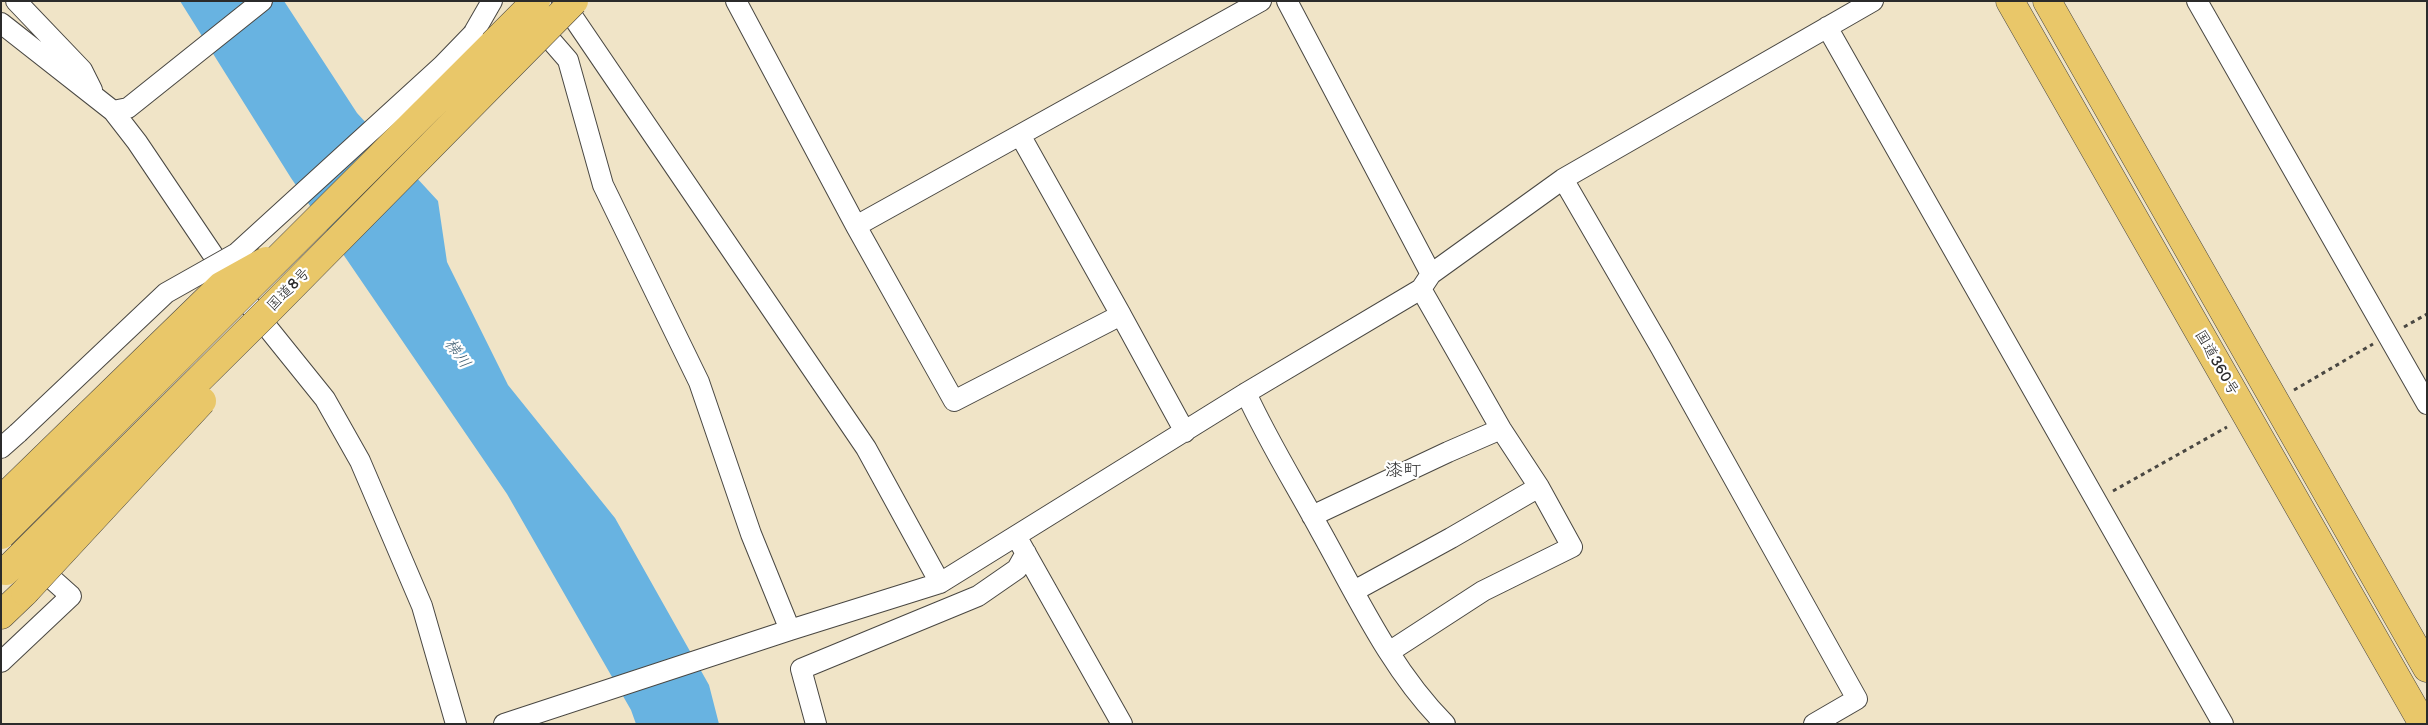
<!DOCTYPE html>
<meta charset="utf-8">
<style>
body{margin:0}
#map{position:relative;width:2428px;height:725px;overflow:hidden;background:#f0e4c7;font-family:"Balsamiq Sans",sans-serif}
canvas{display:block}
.frame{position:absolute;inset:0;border:2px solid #2b2b2b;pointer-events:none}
</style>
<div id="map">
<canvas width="2428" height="725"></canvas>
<div class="frame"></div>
</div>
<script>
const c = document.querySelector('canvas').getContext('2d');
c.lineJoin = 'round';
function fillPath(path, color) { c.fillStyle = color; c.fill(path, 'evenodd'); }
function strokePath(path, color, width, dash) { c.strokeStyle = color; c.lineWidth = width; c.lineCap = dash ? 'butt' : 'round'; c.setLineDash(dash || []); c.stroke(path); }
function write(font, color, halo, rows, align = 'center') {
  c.font = font + ' "Balsamiq Sans","Klee One",sans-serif'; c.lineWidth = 4.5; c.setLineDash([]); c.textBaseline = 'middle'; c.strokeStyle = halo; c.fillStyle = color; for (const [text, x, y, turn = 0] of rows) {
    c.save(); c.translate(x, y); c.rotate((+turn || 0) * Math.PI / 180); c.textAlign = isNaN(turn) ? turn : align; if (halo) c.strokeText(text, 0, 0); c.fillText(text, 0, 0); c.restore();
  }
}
fillPath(new Path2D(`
 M180,1h104l73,112 81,88 9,61 61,123 107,133 94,167 10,39h-83l-5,-14 -124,-216 -216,-316z`), '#68b3e1');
const minor = new Path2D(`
 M16,1l66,69 10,20
 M562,1l304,447 74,135
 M736,1l120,225 98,175 167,-86 64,117
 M1287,1l144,273
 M2197,1l230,403
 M535,22l33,38 35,125 96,197 52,152 39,96
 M1,23l112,88 24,31 97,144 91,113 35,62 62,145 34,118
 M1827,27l396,697
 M473,34l19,-33
 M113,111l15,-3 134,-107
 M1020,135l101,180
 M1563,179l98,169 196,351 -43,25
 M856,226l405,-225
 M1246,393c22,48 49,91 74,137 37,66 71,140 125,194
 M1,448l17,-15
 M1312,516l136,-64 53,-23
 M1020,543l102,181
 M1354,591l97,-53 88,-51
 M1389,652l94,-61 89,-44 -33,-60 -38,-58 -80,-140
 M1,662l70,-66 -19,-17
 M504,724l286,-94 150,-47 306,-190 175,-104 10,-15 132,-95 310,-178
 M816,724l-15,-55 177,-73 39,-27 9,-16`);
const trunk = new Path2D(`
 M2010,1l413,723
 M2047,1l380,667
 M1,615l24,-23`);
strokePath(minor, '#494742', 22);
strokePath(trunk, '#494742', 29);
strokePath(new Path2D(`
 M2404,327l23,-13
 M2294,390l79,-46
 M2113,491l114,-64`), '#494742', 3, [4, 4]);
strokePath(minor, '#fff', 20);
strokePath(trunk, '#e9c769', 28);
const minorBridge = new Path2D(`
 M18,433l148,-140 71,-40 205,-187 31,-32`);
const trunkBridge = new Path2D(`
 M1,500l220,-214 45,-25
 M1,535l535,-534
 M6,571l262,-260 306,-310
 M25,592l177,-191`);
strokePath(minorBridge, '#494742', 22, []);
strokePath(trunkBridge, '#494742', 29, []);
strokePath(minorBridge, '#fff', 20);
strokePath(trunkBridge, '#e9c769', 28);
write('15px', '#2b2b2b', '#fff', [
 ["国道8号",289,290,-45],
 ["国道360号",2216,363,60]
]);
write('italic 16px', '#436174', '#fff', [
 ["梯川",457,354,55]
]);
write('18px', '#2b2b2b', '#fff', [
 ["漆町",1403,471]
]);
</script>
